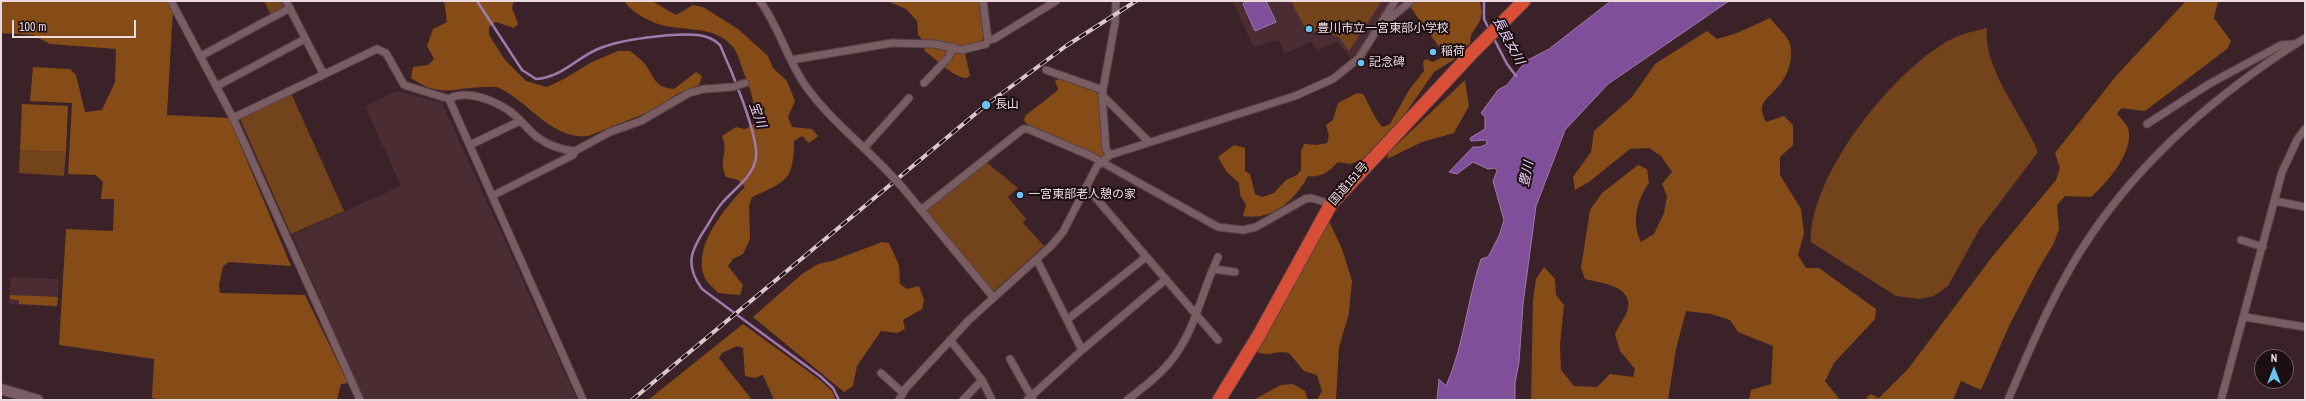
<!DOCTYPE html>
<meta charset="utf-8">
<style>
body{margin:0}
#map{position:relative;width:2306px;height:401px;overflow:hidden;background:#3b2228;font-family:"Archivo Narrow",sans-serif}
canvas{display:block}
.frame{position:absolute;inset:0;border:2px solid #ecdbde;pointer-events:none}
.north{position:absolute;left:2254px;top:349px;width:40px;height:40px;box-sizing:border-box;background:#1b0f12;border:1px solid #6f6164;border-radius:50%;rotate:0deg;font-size:11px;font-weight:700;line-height:16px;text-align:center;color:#ecdbde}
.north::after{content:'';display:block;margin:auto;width:14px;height:18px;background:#69c3f1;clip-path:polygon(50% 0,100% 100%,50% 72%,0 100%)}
.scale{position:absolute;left:12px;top:20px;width:124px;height:18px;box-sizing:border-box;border:2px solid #ecdbde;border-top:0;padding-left:5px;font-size:12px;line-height:14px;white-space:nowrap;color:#ecdbde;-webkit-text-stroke:3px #1b0f12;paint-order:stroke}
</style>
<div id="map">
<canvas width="2306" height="401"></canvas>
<div class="frame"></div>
<div class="north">N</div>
<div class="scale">100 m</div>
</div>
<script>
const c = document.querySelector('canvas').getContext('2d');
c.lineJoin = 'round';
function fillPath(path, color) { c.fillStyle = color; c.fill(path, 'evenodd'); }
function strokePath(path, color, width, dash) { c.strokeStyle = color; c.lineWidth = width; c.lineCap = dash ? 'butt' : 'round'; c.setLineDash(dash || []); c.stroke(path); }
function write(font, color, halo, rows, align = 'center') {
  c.font = font + ' "Archivo Narrow","Noto Sans JP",sans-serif'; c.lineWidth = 4; c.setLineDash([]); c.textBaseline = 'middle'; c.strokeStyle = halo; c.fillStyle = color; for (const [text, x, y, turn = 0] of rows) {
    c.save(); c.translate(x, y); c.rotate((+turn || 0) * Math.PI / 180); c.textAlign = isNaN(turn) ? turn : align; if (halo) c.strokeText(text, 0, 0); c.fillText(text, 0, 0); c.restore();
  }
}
fillPath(new Path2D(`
 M1233,1h157l-21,35 -15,22h-3l-14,-16 -19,8 -7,-8 -27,12 -5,-14 -26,7z
 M398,91l44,12 135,297h-213l-72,-165 109,-49 -36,-80z
 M11,277l48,2 -2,28 -48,-3z`), '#4b2c32');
fillPath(new Path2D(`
 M264,1h16l4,7 -13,7z
 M1291,1h91l-33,50 -11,-15 -32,-6z
 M1987,28c-5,39 36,87 51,124l-59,78 -31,56 -14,10 -14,3 -24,-3 -85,-54c-3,-66 85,-175 141,-203 11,-6 23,-8 35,-11z
 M291,93l53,118 -53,23 -51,-115v-2z
 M20,150l46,2 -2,24 -45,-3z
 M986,162l32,26 -10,9 18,22 -3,4 21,23 -51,46 -66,-80v-3z`), '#73441c');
fillPath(new Path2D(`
 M1,1h168l4,7 -6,107 62,3 62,148 -62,-4 -6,4 -4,19 1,8 85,2 43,88 -7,1 -4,16h-177l-8,-2 2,-39 -95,-14 7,-116 47,2 1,-32h-13l2,-17 -7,-7 -28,-1 4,-71 -42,-2 3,-34 37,2 6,6 9,37 17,-2 13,-28 1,-33 -66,-5 -17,-9 -32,-2z
 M444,1h70l-2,7 6,16 -4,4 -18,-6 -7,5v8l16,25 21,21 21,6 17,-8 28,-17 26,-11h12c5,4 11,8 15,13 10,14 9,23 29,25l22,-17 6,4 -3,9 -22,9 -23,16 -66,26c-37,4 -58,-34 -89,-48 -3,-2 -8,-1 -12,-1 -32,0 -46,12 -76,-9l2,-11 15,-2 6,-6 -7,-13 6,-17 14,-7z
 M624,1h28l24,14 17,-10 10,2 35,22 30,27 5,12 14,13 8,20 -7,16 4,10 20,2 6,7 -9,7 -7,-7 -8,5c0,39 -8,41 -42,56l-3,9 1,33 -7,15 -10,5 -5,7 15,19 -3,10 -22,-2c-4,-5 -12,-11 -14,-17 -11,-31 21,-68 41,-89l-7,-7 -12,-3c-8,-18 3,-23 -4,-41l14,-9 9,2 11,-6c0,-18 -6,-34 -12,-50 -3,-7 -6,-20 -11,-26 -16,-19 -40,-17 -62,-20 -16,-2 -38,-13 -47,-26z
 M887,1h92l6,36c-16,18 -43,6 -63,2l-4,-4 -1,-14 -11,-12z
 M1406,1h74l2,11 -2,9 -9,14 -1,8 -18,18 -18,11 -29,42 -43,46 -12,4 -12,-2c-10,10 -16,16 -30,14 -13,24 -36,45 -65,40l3,-11 -6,-10 -1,-12 -13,-12 -8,-14 16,-12 11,3v23l5,3 5,20 7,3 12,-4 12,-13 11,-5 4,-5v-19l3,-7 13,1 10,-2 2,-7 -3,-11 7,-5 5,-17 19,-10 6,1c6,10 13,28 20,33l7,-3 19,-34 15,-19 -1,-9 3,-3 7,3 8,-4 1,-7z
 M2186,1h32l-4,17 17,23 -4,8 -82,62 -23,-3 -5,5c3,5 9,10 11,15 7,23 -21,55 -37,69l-26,-1 -8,9 2,24 -5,14 -15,25 -30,58 -28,64 -20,-9 -8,19h-88l5,-6 9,4 29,-29 84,-112 64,-77 4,-12 -5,-15 61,-77z
 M1770,18c5,7 18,18 20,26 4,16 -3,34 -14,45 -12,13 -19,15 -10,33l18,-6 9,9v20l-13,12v18l21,34 3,24 -6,22 8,13h13l57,41 -1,10 -41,44 -9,18 15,19h-91l2,-10 20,-6 2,-38 -35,-14 -8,-12 -19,-6 -25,-3 -10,38 -8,51h-137l2,-100 3,-21 8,-12 11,12 1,16 8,10 -4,40 1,25 13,16 23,1 13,-13 23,3 2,-8 -15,-18 -5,-17c3,-7 9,-15 12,-22 9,-26 -26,-29 -42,-33l-4,-11 9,-58 12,-17 36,-28 9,4 2,14c-12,17 -18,39 -8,59l13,-8 10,-21 3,-17 -5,-12 10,-12 -11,-16 -12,-8 -19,1 -41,33 -14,8 -2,-13 18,-25 3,-21 38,-34 23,-33 52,-33 10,8 20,-6z
 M927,46l38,7 5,23 -4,2c-11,0 -32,-20 -41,-27l-1,-2z
 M1061,78l38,15 7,59 -4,5 -5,1 -70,-34 -3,-4 1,-4 32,-25 1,-3 -3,-7z
 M1465,80l4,26 -15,27 -32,9 -35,17 1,-6z
 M22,104l46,2 -2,46 -46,-2z
 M1321,221l9,2 12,26 10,32 -3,32 -10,34 -3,53h-19l5,-9 -5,-16 -13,-4 -15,-18c-15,-3 -19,5 -34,-2z
 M882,242l7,1 10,22 1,19 7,5 12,-3 5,14 -2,9 -19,11 2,9 -8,4 -16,-2 -24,35 -4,20 -9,6 -91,-75 49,-43 16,-10 14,-3z
 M10,295l48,2 -1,9 -38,-2v-4l-9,-1z
 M743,324l77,56 12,11 4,9h-62l-11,-25 -8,3 -10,-2 -2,-28 -6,-2 -15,7 -3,5 33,42h-104z
 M1293,384l12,7 3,9h-55l28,-15z`), '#854c17');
const water = new Path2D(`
 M1250,1h16l10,21 -21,9 -12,-27z
 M1611,1h118l-121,83 -43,46 -29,76 -13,98 -4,58 -4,21v17h-78l2,-21 7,7c18,-41 21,-85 35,-127l7,-2 11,-21 5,-16 -11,-39 4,-10 -2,-3 -7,1 -15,-7 -16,12 -8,-2 24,-25h7l7,-3 -1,-4 -15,1 -1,-3 15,-9v-12l-4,-4 17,-23 9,-5 19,-24 23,-12z`);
fillPath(water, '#7f4f9a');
strokePath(water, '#a079ae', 1);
strokePath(new Path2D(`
 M477,1l45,69 14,9c25,-1 40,-21 62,-30 23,-10 75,-16 100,-14 9,1 16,4 22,10 10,22 39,91 36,113 -3,19 -22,31 -34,45 -6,7 -10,15 -15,23 -16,24 -23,38 -5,63l118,87 13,12 6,12
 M1484,1v18l5,10
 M1493,37l14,27 9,12`), '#a079ae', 2.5);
const street = new Path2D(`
 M171,1l62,117 127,282
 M286,1l37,72
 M760,1c19,26 27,58 45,84 24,34 57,59 85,89
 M1382,25l29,-24
 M988,40l6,-1 62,-38
 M201,56l89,-48
 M791,60l101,-17 43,1 27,6 24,-6 2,-4 -5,-39
 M1046,70l57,20
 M924,83l24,-25 5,-11
 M217,86l88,-47
 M1102,95l46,46
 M449,99c17,-10 44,1 59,11 11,7 19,19 29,27 11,8 25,13 38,14
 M233,118l144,-69 9,4 18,32 45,14 134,301
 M2147,124l62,-40 72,-39 14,-1
 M470,145l50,-24
 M865,147l44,-49
 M1110,155l-4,-6 -4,-54 13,-72 1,-22
 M903,188l18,22 102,-81h5l63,27 127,71 25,3 13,-3 49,-28 6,-1 20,6
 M1085,188l4,2 129,150
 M492,196l81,-41 2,-4 35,-19 31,-11 48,-28 15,-4 29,-2 12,-4
 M2275,201l30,6
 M921,210l72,87
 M2241,240l22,7
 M1218,257l-5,12 22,3
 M1037,260l45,90
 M2245,317l60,10
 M1068,319l78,-62
 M950,340l32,40 10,20
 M1010,359l23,41
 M881,373l22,20
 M899,400l7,-12 63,-68 82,-74 12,-14 34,-66 13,-11 185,-59 38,-17 26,-21 36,-57
 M963,400l19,-20
 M1027,400l55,-50 84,-71
 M1127,400c17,-13 37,-28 49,-46 18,-25 25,-57 37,-85
 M2008,400c24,-56 48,-114 83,-165 55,-81 131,-145 214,-197
 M2221,400l61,-228 15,-32 8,-11`);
const secondary = new Path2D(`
 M1,389l37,11`);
const highway = new Path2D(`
 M1219,400l40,-65 72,-131 140,-150 53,-53`);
strokePath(street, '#564146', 9);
strokePath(secondary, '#564146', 12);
strokePath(highway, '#564146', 15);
strokePath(street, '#7a5d63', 7);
strokePath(secondary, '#7a5d63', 10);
strokePath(highway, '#d84e37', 13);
const rail = new Path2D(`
 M632,400l354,-295 80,-59 70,-45`);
strokePath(rail, '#dac8cb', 4);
strokePath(rail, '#1b0f12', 2.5, [8]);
const streetBridge = new Path2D(`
 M890,174l13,14`);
strokePath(streetBridge, '#564146', 9, []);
strokePath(streetBridge, '#7a5d63', 7);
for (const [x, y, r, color] of [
 [1309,29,4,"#69c3f1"],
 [1433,52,4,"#69c3f1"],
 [1361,63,4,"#69c3f1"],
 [986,105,5,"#69c3f1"],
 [1020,195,4,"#69c3f1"]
]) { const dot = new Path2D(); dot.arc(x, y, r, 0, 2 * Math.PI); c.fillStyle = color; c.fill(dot); strokePath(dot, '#1b0f12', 1.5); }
write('12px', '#ecdbde', '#1b0f12', [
 ["豊川市立一宮東部小学校",1317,29],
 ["稲荷",1441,52],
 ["記念碑",1369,63],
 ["長山",995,105],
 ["一宮東部老人憩の家",1028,195]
], 'left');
write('12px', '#ecdbde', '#1b0f12', [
 ["国道151号",1349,184,-49]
]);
write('italic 13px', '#ead1fb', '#1b0f12', [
 ["長良女川",1508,41,62],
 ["宝川",757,115,70],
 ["豊川",1527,174,-79]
]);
</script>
